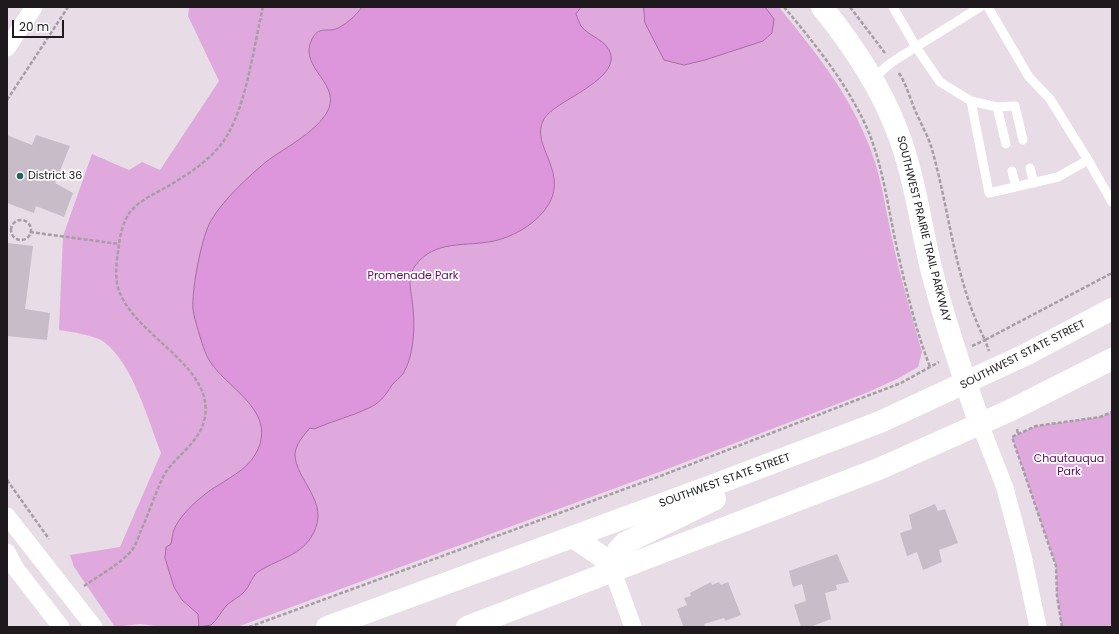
<!DOCTYPE html>
<style>
body{margin:0}
#map{position:relative;width:1119px;height:634px;overflow:hidden;background:#e8dde7;font-family:Poppins,sans-serif}
canvas{display:block}
.frame{position:absolute;inset:0;border:8px solid #1d191d;pointer-events:none}
.scale{position:absolute;left:12px;top:20px;width:52px;height:18px;box-sizing:border-box;border:2px solid #1d191d;border-top:0;padding-left:5px;font-size:12px;line-height:14px;white-space:nowrap;color:#1d191d;-webkit-text-stroke:3px #fff;paint-order:stroke}
</style>
<div id="map">
<canvas width="1119" height="634"></canvas>
<div class="frame"></div>
<div class="scale">20 m</div>
</div>
<script>
const c = document.querySelector('canvas').getContext('2d');
c.lineJoin = 'round';
function fillPath(path, color) { c.fillStyle = color; c.fill(path, 'evenodd'); }
function strokePath(path, color, width, dash) { c.strokeStyle = color; c.lineWidth = width; c.lineCap = dash ? 'butt' : 'round'; c.setLineDash(dash || []); c.stroke(path); }
function write(font, color, halo, rows, align = 'center') {
  c.font = font + ' Poppins,sans-serif'; c.lineWidth = 3.5; c.setLineDash([]); c.textBaseline = 'middle'; c.strokeStyle = halo; c.fillStyle = color; for (const [text, x, y, turn = 0] of rows) {
    c.save(); c.translate(x, y); c.rotate((+turn || 0) * Math.PI / 180); c.textAlign = isNaN(turn) ? turn : align; if (halo) c.strokeText(text, 0, 0); c.fillText(text, 0, 0); c.restore();
  }
}
fillPath(new Path2D(`
 M189,7h590c33,41 67,82 87,131 15,33 19,70 27,105 8,37 19,73 29,109l-4,15 -19,11 -33,15 -204,78 -425,156h-74l-23,-3 -25,3 -41,-60 -4,-12 50,-8 41,-94c-13,-33 -28,-89 -57,-111 -10,-7 -33,-10 -45,-12l4,-94 29,-82 37,16 13,-8 18,8 59,-89 -31,-65z
 M1112,412v215h-50l-5,-31 -1,-30 -44,-129 24,-11 64,-9z`), '#e0a9de');
const water = new Path2D(`
 M362,7h219l-5,7c2,4 3,9 5,12 8,11 26,13 30,29 5,27 -57,46 -67,64 -16,27 30,55 0,92 -12,15 -32,26 -50,30 -27,6 -60,-2 -79,25 -9,13 -3,27 -2,42 2,20 1,48 -10,66 -3,4 -8,7 -11,11 -5,8 -11,17 -21,22 -18,9 -39,14 -57,22l-4,-1c-7,8 -14,16 -15,26 0,26 36,48 18,80 -11,21 -34,25 -52,36 -10,5 -10,16 -18,23 -5,5 -12,8 -17,13 -5,6 -9,14 -15,19l-12,2 -1,-13 -16,-14 -8,-13 -9,-29 1,-11 5,-3c1,-4 1,-9 3,-14 5,-15 29,-36 43,-44 17,-11 34,-19 42,-39 15,-41 -38,-61 -52,-91 -4,-8 -13,-38 -14,-46 -2,-18 9,-77 19,-91 12,-20 37,-43 55,-58 19,-14 46,-27 59,-47 19,-30 -29,-45 -14,-75 7,-13 13,-7 24,-10 9,-4 20,-13 26,-22z
 M644,7h121l9,12 -2,14 -9,8 -58,19 -21,5 -20,-5 -19,-37z`);
fillPath(water, '#dd96db');
strokePath(water, '#a370a2', 1);
fillPath(new Path2D(`
 M7,135l25,10 4,-10 34,11 -15,37 18,10 -9,24 -28,-11 -2,7 -27,-10z
 M7,243l26,3 -8,63 25,4 -3,27 -40,-4z
 M935,504l3,7 7,-2 13,34 -19,7 3,12 -19,8 -6,-18 -10,4 -7,-23 12,-4 -3,-14z
 M837,554l12,28 -13,3 1,5 -12,3 6,26 -21,8h-9l-7,-22 12,-4 -4,-17 -9,3 -4,-16z
 M711,582l1,3 7,-3 2,3 7,-3 13,33 -16,6 -1,-3 -20,6 1,3 -22,-1 -6,-17 10,-4 -3,-7 7,-2 -1,-3z`), '#c7bcc7');
strokePath(new Path2D(`
 M784,7c32,38 69,84 87,131 13,36 17,69 25,106 9,41 19,84 34,123
 M850,7l35,46
 M899,73c7,11 11,25 16,37 5,12 12,24 16,36 19,65 23,133 54,194l127,-67
 M7,100l61,-93
 M11 230a10 10 0 1 1 20 0a10 10 0 1 1-20 0Z
 M30,232l89,12
 M972,346l13,-6 4,11
 M1017,429l1,5
 M7,480l42,59
 M84,586c13,-9 39,-24 48,-36 4,-6 7,-14 9,-20 8,-17 14,-36 22,-53 12,-22 37,-33 42,-60 9,-54 -77,-83 -88,-133 -2,-12 0,-27 2,-39 1,-11 5,-26 12,-34 8,-10 21,-16 32,-22 23,-13 52,-31 65,-55 19,-33 26,-89 35,-127
 M249,627l414,-152 204,-79 34,-13 38,-21
 M1062,627l-5,-31 -1,-30 -44,-129 24,-11 64,-9 12,-5`), '#a69da5', 2.5, [4, 2]);
strokePath(new Path2D(`
 M893,7l23,40 24,35 31,19 26,6 18,-1 8,34
 M988,7l41,70 21,22 38,61
 M872,79l20,-17 88,-55
 M971,101l18,92 69,-16 30,-17 24,42
 M997,107l9,37
 M1030,168l4,15
 M1012,171l4,16`), '#fff', 9);
strokePath(new Path2D(`
 M7,48l27,-41
 M980,424l25,64 18,68 15,71
 M7,516l87,111
 M7,552l9,17 45,58
 M613,572l20,55`), '#fff', 17);
strokePath(new Path2D(`
 M822,7c29,36 57,77 74,121 18,44 24,94 35,140 13,53 31,105 49,156
 M573,537l31,21 9,14
 M613,572l5,-22 7,-7 90,-44
 M327,627l384,-141 169,-64 147,-68 85,-45
 M467,627l414,-159 130,-58 101,-51`), '#fff', 22);
for (const [x, y, r, color] of [
 [20,176,4,"#216658"]
]) { const dot = new Path2D(); dot.arc(x, y, r, 0, 2 * Math.PI); c.fillStyle = color; c.fill(dot); strokePath(dot, '#fff', 1.5); }
write('11px', '#1d191d', '#fff', [
 ["District 36",28,176]
], 'left');
write('11px', '#1d191d', '#fff', [
 ["SOUTHWEST PRAIRIE TRAIL PARKWAY",923,229,76],
 ["SOUTHWEST STATE STREET",1023,355,-27],
 ["SOUTHWEST STATE STREET",725,481,-20]
]);
write('11px', '#5f0660', '#fff', [
 ["Promenade Park",413,276],
 ["Chautauqua",1069,459],
 ["Park",1069,472]
]);
</script>
